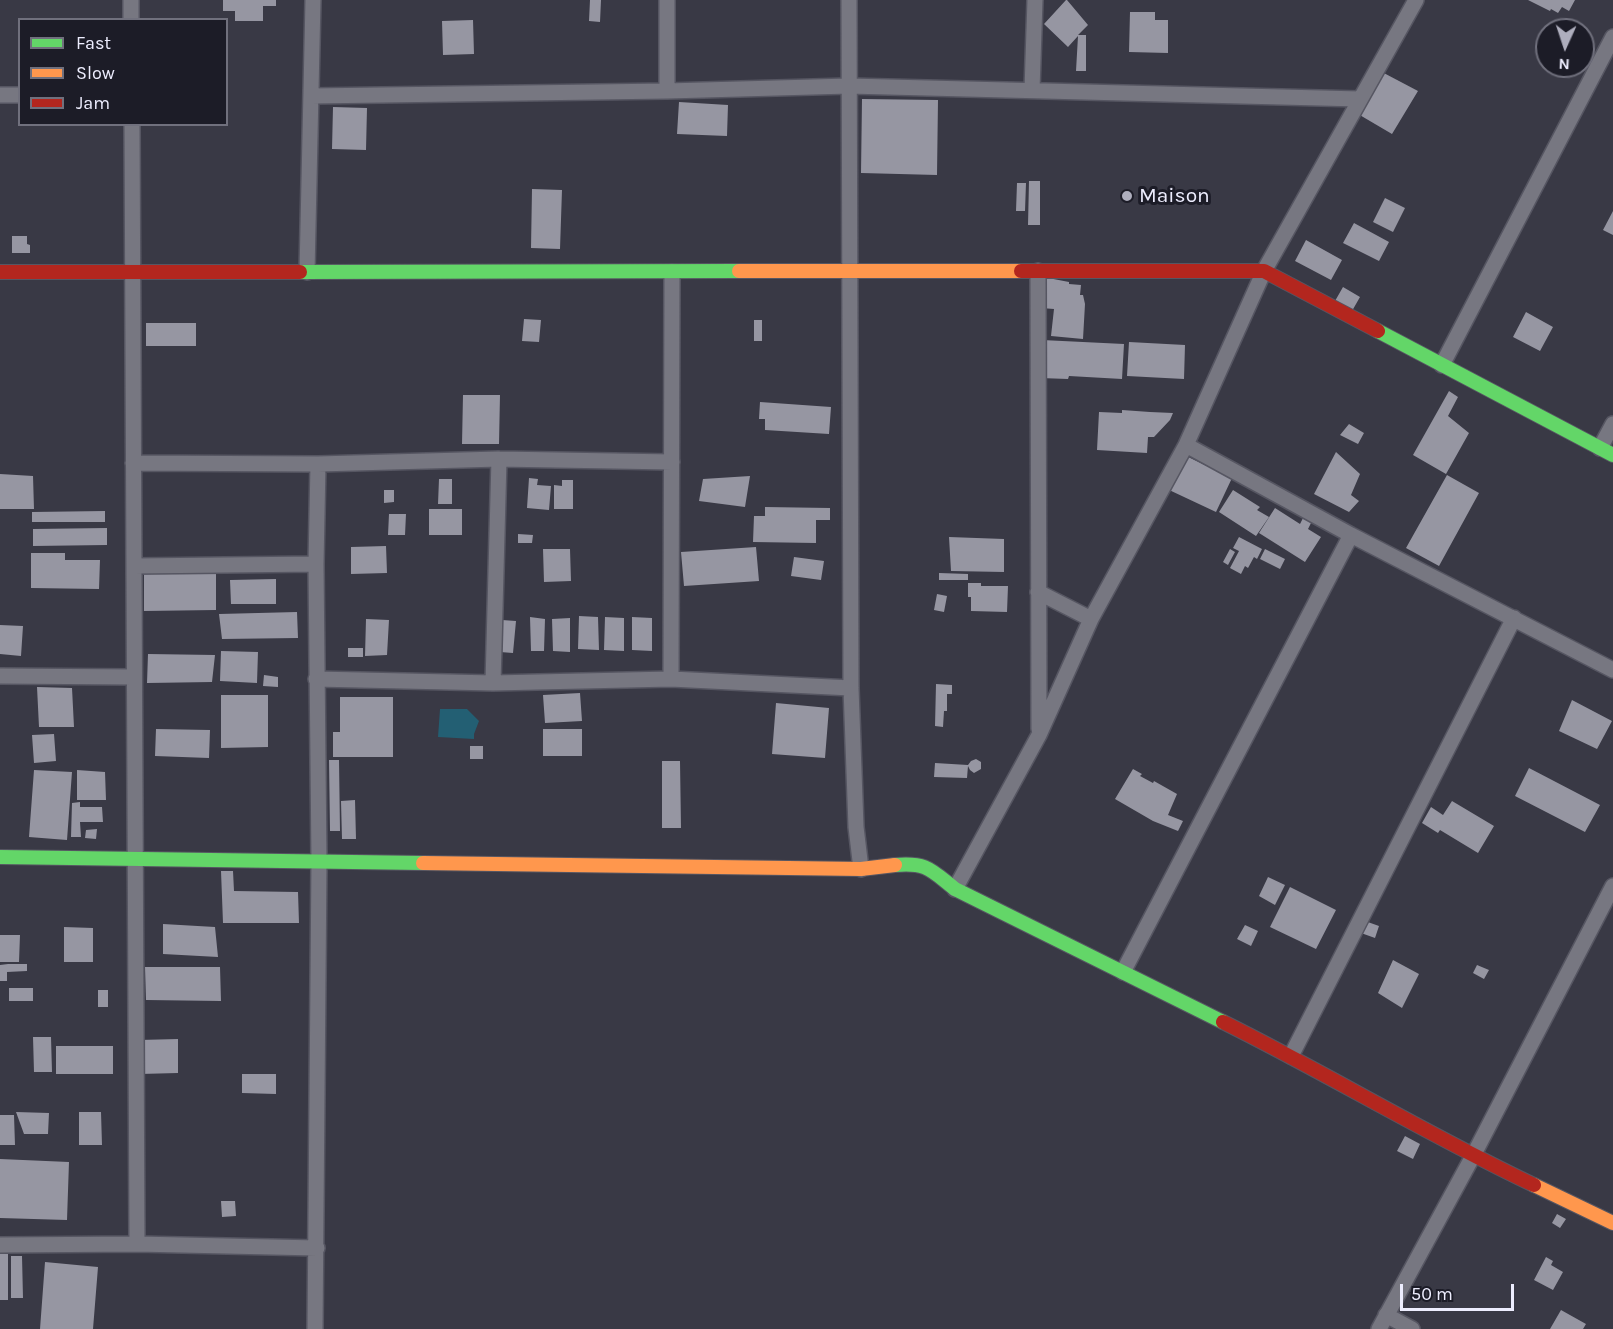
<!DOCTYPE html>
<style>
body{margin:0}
#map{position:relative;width:1613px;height:1329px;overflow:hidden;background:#393945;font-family:Karla,sans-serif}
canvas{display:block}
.legend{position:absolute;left:18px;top:18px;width:210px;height:108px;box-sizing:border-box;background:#1c1c27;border:2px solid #70707d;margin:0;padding:8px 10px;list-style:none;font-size:18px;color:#ededfe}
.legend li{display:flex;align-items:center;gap:12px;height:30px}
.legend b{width:30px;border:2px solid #70707d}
.north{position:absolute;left:1535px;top:18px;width:60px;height:60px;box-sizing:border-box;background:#1c1c27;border:2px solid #70707d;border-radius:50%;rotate:183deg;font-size:16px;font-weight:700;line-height:24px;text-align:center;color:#ededfe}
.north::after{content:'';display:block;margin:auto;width:21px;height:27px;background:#aeaebd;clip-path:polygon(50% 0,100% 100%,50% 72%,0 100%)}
.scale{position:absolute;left:1400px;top:1284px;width:114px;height:27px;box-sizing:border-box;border:3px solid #ededfe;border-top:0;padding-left:8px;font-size:18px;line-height:21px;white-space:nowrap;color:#ededfe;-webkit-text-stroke:4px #1c1c27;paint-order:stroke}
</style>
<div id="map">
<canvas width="1613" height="1329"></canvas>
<ul class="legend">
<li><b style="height:8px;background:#63d668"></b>Fast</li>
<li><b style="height:8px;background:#ff974d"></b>Slow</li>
<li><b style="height:8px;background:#b3261e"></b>Jam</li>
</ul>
<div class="north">N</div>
<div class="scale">50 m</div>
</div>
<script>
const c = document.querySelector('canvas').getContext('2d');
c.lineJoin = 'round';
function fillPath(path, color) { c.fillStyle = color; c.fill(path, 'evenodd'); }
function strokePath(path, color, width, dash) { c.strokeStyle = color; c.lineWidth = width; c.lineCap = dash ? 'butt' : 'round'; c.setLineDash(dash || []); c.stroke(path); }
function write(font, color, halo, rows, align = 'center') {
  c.font = font + ' Karla,sans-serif'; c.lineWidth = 6; c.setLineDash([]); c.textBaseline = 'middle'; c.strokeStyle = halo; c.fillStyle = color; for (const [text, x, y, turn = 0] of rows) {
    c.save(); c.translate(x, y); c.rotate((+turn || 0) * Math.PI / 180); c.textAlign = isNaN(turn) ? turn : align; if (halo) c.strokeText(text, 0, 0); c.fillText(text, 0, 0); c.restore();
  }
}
fillPath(new Path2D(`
 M440,709h27l12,12 -5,13v5l-36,-2z`), '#235f73');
fillPath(new Path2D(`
 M223,0h53v6h-13v15h-28v-10h-12z
 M590,0h11l-1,22 -11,-1z
 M1066,0h1l21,25 -10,10h8v36h-10l2,-35 -10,11 -24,-23z
 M1528,0h47l-6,11 -7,-4 -4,6 -7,-4 -1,2z
 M1130,12h25v8h13v33l-39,-1z
 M473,20l1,34 -31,1 -1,-34z
 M1380,71l38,20 -26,43 -34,-20z
 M862,99l76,1 -1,75 -76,-2z
 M679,102l49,3 -1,31 -50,-2z
 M333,107l34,1 -1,42 -34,-1z
 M1029,181h11v44h-12z
 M1017,183h9l-1,28h-9z
 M532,189l30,1 -2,59 -29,-1z
 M1385,198l20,10 -12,24 -20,-10z
 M1613,211v24l-10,-5z
 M1354,223l35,19 -10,19 -36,-18z
 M12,236h15v8l3,1v8h-18z
 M1306,240l36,20 -11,20 -36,-19z
 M1043,277l26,5v2l12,1 -1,10h3l2,9 -2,35 -32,-3 3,-27 -13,-1z
 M1343,287l17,10 -8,14 -17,-10z
 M1526,312l27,15 -13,24 -27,-14z
 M524,319l17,1 -2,22 -17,-1z
 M754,320h8v21h-8z
 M146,323h50v23h-50z
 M1042,340l82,4 -2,35 -53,-3 -1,3 -28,-1z
 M1129,342l56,3 -1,34 -57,-3z
 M1449,391l9,6 -10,19 21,17 -23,41 -33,-19z
 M463,395h37l-1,49h-37z
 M760,402l71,5 -2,27 -64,-4v-11h-6z
 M1122,410l28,2 23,1 -3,7 -16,17h-6l-1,16 -50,-3 2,-38 23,1z
 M1349,424l15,9 -6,11 -18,-9z
 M1336,452l24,22 -9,21 8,6 -10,11 -35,-18z
 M1184,455l48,23 -16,34 -49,-23z
 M0,474l33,2 1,33h-34z
 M1447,475l32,18 -40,73 -33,-18z
 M750,476l-5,31 -46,-6 4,-22z
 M529,478l9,1 -1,6 14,1 -2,24 -22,-2z
 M439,479h13v25h-14z
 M562,480h11v29h-19v-24l8,1z
 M384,490h10v12l-10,1z
 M1233,490l27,17 -3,3 12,7 -13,19 -37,-24z
 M765,507l65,1v12h-14v23l-63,-1 1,-26h11z
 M1275,508l25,16 3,-6 8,5 -3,6 13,8 -16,25 -46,-29z
 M429,509h33v26h-33z
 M105,511v11h-73v-10z
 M389,514h17l-1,21h-17z
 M107,528v17l-74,1v-17z
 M518,534l15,1 -1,8h-14z
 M949,537l55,2v33l-53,-1z
 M1239,537l23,12 -5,10 -3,-2 -6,11 -3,-2 -4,8 -11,-6 9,-17 -6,-3z
 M386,546l1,27 -36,1v-27z
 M756,547l3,34 -75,5 -3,-34z
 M543,549h27l1,32 -27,1z
 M1230,549l5,3 -7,13 -5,-3z
 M1265,549l20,10 -5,10 -20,-10z
 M31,553h34v7h35l-1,29 -68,-1z
 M794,557l30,4 -3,19 -30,-4z
 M144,571h72v39l-72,1z
 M939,573l29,1v6h-29z
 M276,579v25h-45l-1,-24z
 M968,583h13v3h27l-1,26 -36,-1v-14h-3z
 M937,594l10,2 -3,16 -10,-2z
 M297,612l1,26 -76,1 -3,-25z
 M579,616l19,1 1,33 -21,-1z
 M530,617l15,2 -1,32h-13z
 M605,617l19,1v33l-20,-1z
 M632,617l20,1v33l-20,-1z
 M570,618v34l-17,-1 -1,-32z
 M366,619l23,1 -2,35 -22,1z
 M502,620l14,1 -3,32 -13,-1z
 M0,625l23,1 -2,30 -21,-2z
 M348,648h15v9h-15z
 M221,651l37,1 -1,31 -37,-2z
 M148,654l67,1 -3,27 -65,1z
 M264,675l14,2v10l-15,-1z
 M936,684l16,1v9h-5v17h-3l-1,16 -8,-1z
 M37,687l35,1 2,39h-35z
 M580,693l2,28 -37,2 -2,-28z
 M221,695h47v52l-47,1z
 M340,697h53v60h-60v-25h7z
 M1572,700l40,21 -15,28 -38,-18z
 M776,703l53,5 -4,50 -53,-4z
 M156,729l54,1 -1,28 -54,-2z
 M543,729h39v27h-39z
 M54,734l2,27 -22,2 -2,-28z
 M470,746h13v13h-13z
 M976,759l5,3v7l-7,4 -4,-3 -2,-4 -1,12 -33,-1 1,-14 33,2 3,-4z
 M329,760h10l1,71h-10z
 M662,761h18l1,67h-19z
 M1529,768l71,37 -15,27 -70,-36z
 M1133,769l9,5 -2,2 13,7 1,-2 23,13 -9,21 15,6 -5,10 -25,-10 -38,-22z
 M34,770l38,2 -5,68 -38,-3z
 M77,770l28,2 1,28h-29z
 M355,800l1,39h-14l-1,-38z
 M1452,801l42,25 -16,27 -38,-23 -2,3 -16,-10 9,-16 12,8z
 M80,802v5h22l1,15h-23l1,15h-10l1,-34z
 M97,829l-1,10 -11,-1 1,-8z
 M221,871h12l1,20 64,1 1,31h-76z
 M1268,877l17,8 -10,20 -16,-9z
 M1290,887l46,23 -20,39 -46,-22z
 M1365,921l14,5 -4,12 -14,-5z
 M163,924l52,3 3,30 -55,-3z
 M1245,925l13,6 -7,15 -14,-7z
 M64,927l29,1v34h-29z
 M0,935h20l-1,27h-19z
 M1393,960l26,14 -17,34 -24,-15z
 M8,964h19v7l-20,1v9h-7v-16z
 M1477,965l12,5 -5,9 -11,-6z
 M145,967h75l1,34 -75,-1z
 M9,988h24v13h-24z
 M98,990h10v17h-10z
 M33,1037h18l1,35h-18z
 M178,1039v34l-38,1 -1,-34z
 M56,1046h57v28h-57z
 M242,1074h34v20l-34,-1z
 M16,1112l33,1 -1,21h-24z
 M79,1112h22l1,33h-23z
 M0,1115h14l1,30h-15z
 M1405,1136l15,8 -7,15 -16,-8z
 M0,1159l69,3 -2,58 -67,-2z
 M221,1201h14l1,15 -14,1z
 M1557,1214l9,5 -6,9 -8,-5z
 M0,1254h8v46h-8z
 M11,1256h11l1,42h-12z
 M1546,1257l7,4 -2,4 12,7 -10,18 -19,-10z
 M45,1262l53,5 -5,62h-53z
 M1561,1310l25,14 -3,5h-33z`), '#9696a2');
const street = new Path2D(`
 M131,0v20
 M849,0l2,688 5,139 5,42
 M1032,90l3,-90
 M667,91v-91
 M0,95h20
 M311,96l356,-5 182,-5 511,13
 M132,124l5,1120
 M1038,271l1,458
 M307,272l6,-272
 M1442,365l171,-328
 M1186,445l165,90 262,135
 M1600,448l13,-24
 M133,463l185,1 181,-5 173,3
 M134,566l182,-2
 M1038,592l53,27
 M0,676l134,1
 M316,679l177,4 178,-4 180,9
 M671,679l1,-407
 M493,683l6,-224
 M955,889l84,-154 52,-116 95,-174 78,-174 152,-271
 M1123,972l228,-437
 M1291,1056l223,-438
 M0,1245l137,-1 180,4
 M1386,1315l26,14
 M315,1329l4,-468 -3,-297 2,-100
 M1379,1329l94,-173 140,-270`);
const fast = new Path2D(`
 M300,272l439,-1
 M1378,331l235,124
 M0,857l423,6
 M895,865c32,-3 36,5 60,24l268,133`);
const slow = new Path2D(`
 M739,271h282
 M423,863l438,6 34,-4
 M1534,1185l79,38`);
const jam = new Path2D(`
 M1021,271h243l114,60
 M0,272h300
 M1223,1022c105,52 205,113 311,163`);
strokePath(street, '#565662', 18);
strokePath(fast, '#565662', 16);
strokePath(slow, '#565662', 16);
strokePath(jam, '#565662', 16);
strokePath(street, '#777781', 15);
strokePath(fast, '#63d668', 14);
strokePath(slow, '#ff974d', 14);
strokePath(jam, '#b3261e', 14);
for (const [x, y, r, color] of [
 [1127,196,6,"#aeaebd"]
]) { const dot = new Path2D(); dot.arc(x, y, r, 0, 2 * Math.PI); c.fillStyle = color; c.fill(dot); strokePath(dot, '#1c1c27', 2); }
write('21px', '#ededfe', '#1c1c27', [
 ["Maison",1139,196]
], 'left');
</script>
